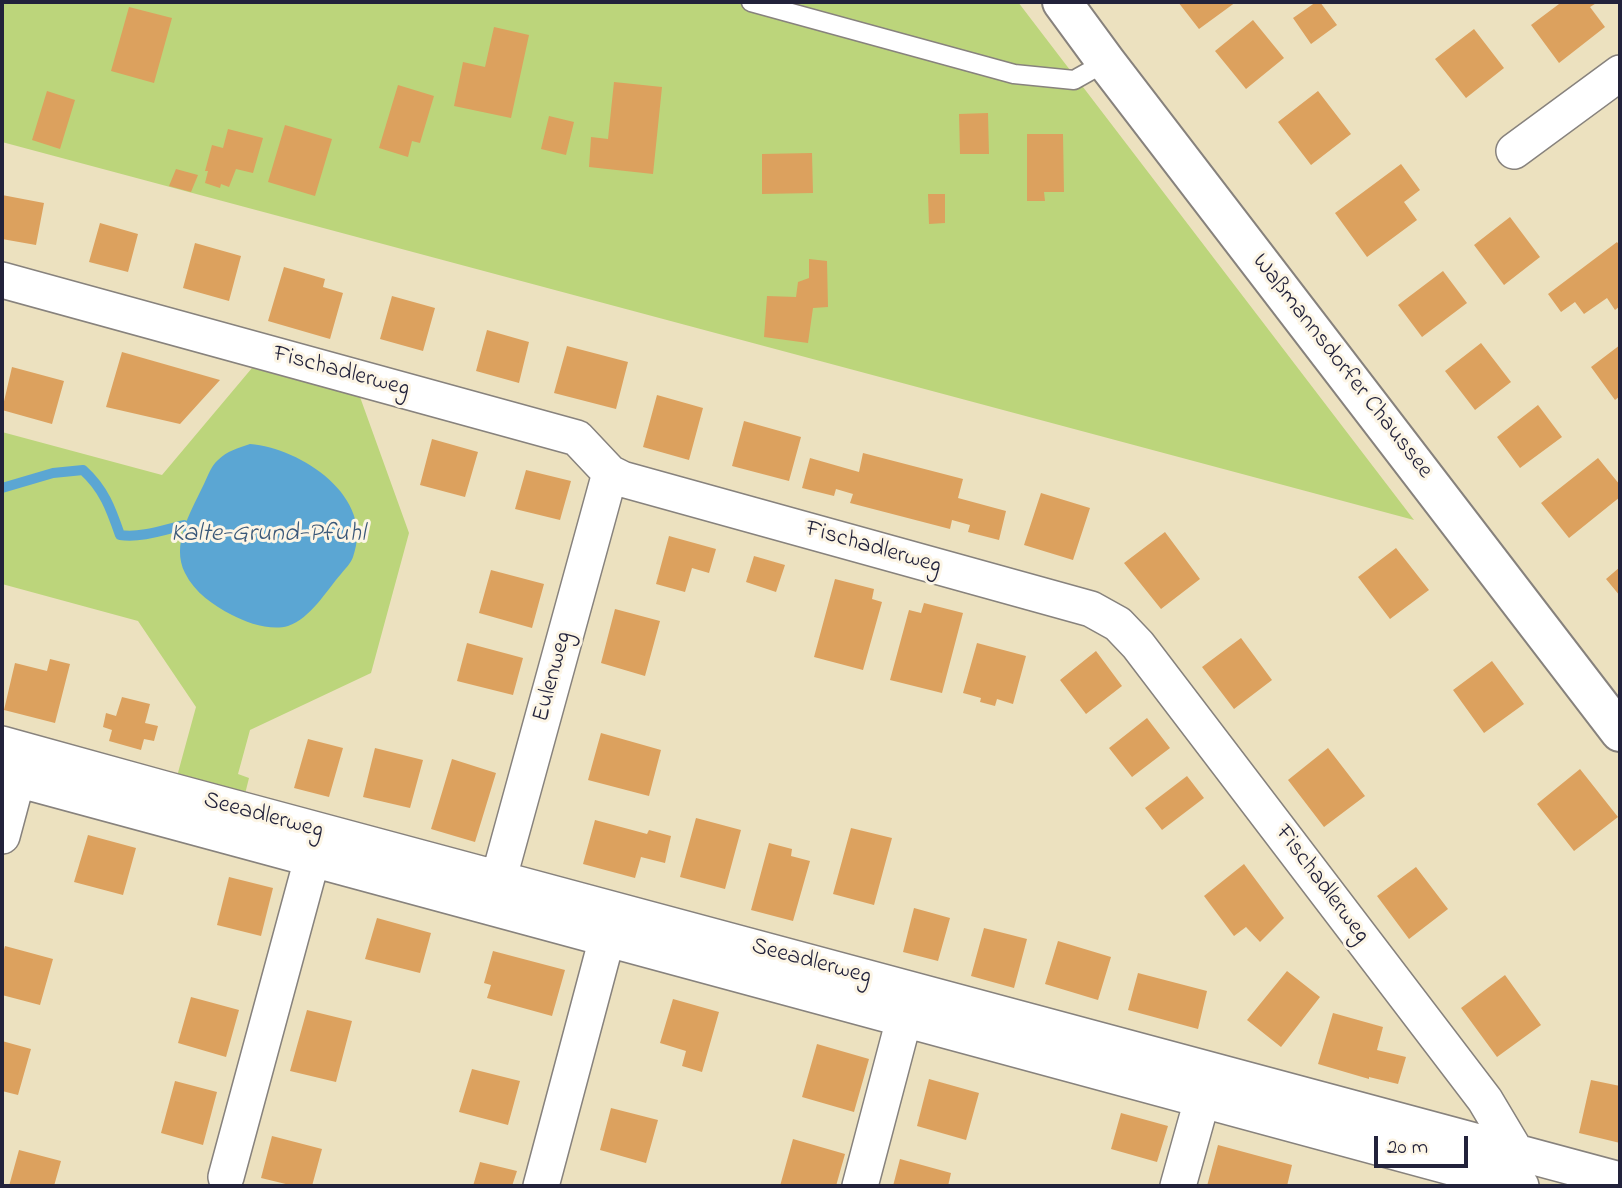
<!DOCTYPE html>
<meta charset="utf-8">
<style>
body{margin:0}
#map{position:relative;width:1622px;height:1188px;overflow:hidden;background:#ece1bf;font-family:"Indie Flower",sans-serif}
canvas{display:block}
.frame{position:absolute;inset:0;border:4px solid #22223b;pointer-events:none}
.scale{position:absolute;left:1374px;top:1136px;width:94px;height:32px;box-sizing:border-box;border:4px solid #22223b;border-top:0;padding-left:9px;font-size:21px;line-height:24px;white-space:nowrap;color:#22223b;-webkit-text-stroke:5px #fcf5e5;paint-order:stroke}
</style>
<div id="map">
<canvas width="1622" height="1188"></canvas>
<div class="frame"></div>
<div class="scale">20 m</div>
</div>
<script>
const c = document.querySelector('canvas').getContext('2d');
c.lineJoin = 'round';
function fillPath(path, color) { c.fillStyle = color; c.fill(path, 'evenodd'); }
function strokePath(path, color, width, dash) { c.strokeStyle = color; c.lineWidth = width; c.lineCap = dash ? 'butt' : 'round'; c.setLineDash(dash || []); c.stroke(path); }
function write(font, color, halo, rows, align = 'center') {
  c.font = font + ' "Indie Flower",sans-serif'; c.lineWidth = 6; c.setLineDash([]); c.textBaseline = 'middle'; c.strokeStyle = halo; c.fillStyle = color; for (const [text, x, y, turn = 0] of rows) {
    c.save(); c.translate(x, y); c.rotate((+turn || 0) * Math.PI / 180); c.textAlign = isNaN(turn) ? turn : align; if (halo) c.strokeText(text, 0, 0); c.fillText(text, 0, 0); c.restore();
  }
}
fillPath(new Path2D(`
 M2,2h1016l396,518 -1412,-378z
 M252,368l108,29 49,136 -38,140 -121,57 -12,44 11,4 -5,20 -68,-18 20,-73 -58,-86 -136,-37v-152l160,43z`), '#bcd57b');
fillPath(new Path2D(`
 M250,444c51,4 126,53 103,113 -2,6 -8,12 -12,17 -15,17 -30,44 -53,52 -17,5 -41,-3 -56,-11 -19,-10 -37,-22 -47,-42 -14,-28 5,-60 17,-85 5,-9 8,-21 16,-28 9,-9 20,-12 32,-16z`), '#5ba6d3');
strokePath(new Path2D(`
 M2,488l51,-15 30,-3c21,19 28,39 37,65 21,3 43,-5 64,-10`), '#5ba6d3', 10);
fillPath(new Path2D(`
 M1178,2h58l-37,27z
 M1316,2h4l17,23 -26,19 -18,-26z
 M1557,2h41l-8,5 15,20 -46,36 -28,-38 28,-21z
 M129,7l43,11 -18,65 -43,-12z
 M1253,20l31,38 -38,31 -31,-38z
 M494,27l35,8 -18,83 -57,-12 9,-44 22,5z
 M1474,29l30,39 -38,30 -31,-39z
 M614,82l48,5 -9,87 -64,-7 2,-30 17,2z
 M398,85l36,11 -14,47 -8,-2 -4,16 -29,-9z
 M47,91l28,9 -15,49 -28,-9z
 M1318,91l33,43 -40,31 -33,-43z
 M988,113l1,41h-29l-1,-40z
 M549,116l25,6 -8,33 -25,-6z
 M285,125l47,14 -17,57 -47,-14z
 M228,129l35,9 -10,35 -17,-4 -7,18 -8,-3 -1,4 -15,-5 3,-12h-3l7,-26 11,3z
 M1027,134h36l1,58h-20l1,9h-18z
 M812,153l1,40 -51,1v-40z
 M1401,164l19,26 -16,12 13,18 -50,37 -32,-44z
 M176,169l22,6 -7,17 -22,-6z
 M928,194h17v29l-16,1z
 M2,195l42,8 -8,42 -34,-6z
 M1510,217l30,40 -36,28 -30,-40z
 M100,223l38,11 -10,38 -39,-10z
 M1617,242l3,4v60l-5,4 -8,-12 -23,16 -9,-12 -14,10 -13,-18z
 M195,243l46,13 -12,45 -46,-13z
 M809,259l18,2 1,46 -15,1 -5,35 -44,-6 3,-41 29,1 2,-15 11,-4z
 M284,267l41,12 -2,8 20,6 -13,46 -62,-18z
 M1443,271l24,32 -45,34 -24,-32z
 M392,296l43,12 -12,43 -43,-12z
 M487,330l42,12 -10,41 -43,-12z
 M1481,343l30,39 -36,28 -30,-39z
 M1620,345v51l-5,4 -24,-33z
 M567,346l61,16 -12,47 -62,-16z
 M122,352l98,28 -40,44 -74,-17z
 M12,367l52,14 -12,43 -50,-14z
 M657,395l46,13 -14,52 -46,-13z
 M1538,405l24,32 -42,31 -23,-31z
 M744,421l57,16 -12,44 -57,-15z
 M432,439l46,13 -13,45 -45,-12z
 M863,453l100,26 -5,19 48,13 -7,29 -31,-8 2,-7 -18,-5 -2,9 -100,-26 3,-9 -17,-5 -2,7 -32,-8 8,-30 49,14z
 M1598,458l22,27v12l-51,41 -28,-35z
 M526,470l45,11 -11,39 -45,-11z
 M1041,493l49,15 -17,52 -49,-15z
 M1165,532l35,47 -39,30 -37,-46z
 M669,536l47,13 -7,24 -17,-5 -7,24 -29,-8z
 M1396,548l33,42 -39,29 -32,-42z
 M754,556l31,9 -9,27 -30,-10z
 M1620,567v29l-14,-17z
 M491,570l53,14 -12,44 -53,-15z
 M835,579l39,10 -2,10 10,3 -19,68 -49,-13z
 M924,603l39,10 -21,80 -52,-13 19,-70 12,3z
 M615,609l45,12 -15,55 -44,-13z
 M1241,638l31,42 -38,29 -32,-42z
 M467,643l56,15 -10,37 -56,-14z
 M977,643l49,13 -13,48 -16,-5 -2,7 -15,-4 1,-4 -18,-5z
 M1096,651l26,35 -36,28 -26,-34z
 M50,659l20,5 -15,59 -51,-13 11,-47 32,8z
 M1492,661l32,43 -40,29 -31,-43z
 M122,697l28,7 -5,19 13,3 -4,15 -10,-2 -3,11 -32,-9 3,-11 -9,-3 3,-14 10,3z
 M1147,718l23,30 -38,29 -23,-29z
 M601,733l60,17 -12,46 -61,-16z
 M308,739l35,9 -14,49 -35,-9z
 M375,748l48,12 -13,48 -47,-11z
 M1328,748l37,48 -41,31 -36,-47z
 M452,759l44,14 -21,69 -44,-13z
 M1580,769l38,48 -44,34 -37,-47z
 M1187,776l17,22 -42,32 -17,-22z
 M696,818l45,12 -16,59 -45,-12z
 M595,820l52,14 2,-4 22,6 -6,27 -24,-6 -6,21 -52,-14z
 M851,828l41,10 -18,67 -41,-11z
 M88,835l48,13 -13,47 -49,-13z
 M769,843l23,6 -1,7 19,5 -17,60 -42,-11z
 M1244,864l40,54 -24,24 -14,-15 -12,9 -30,-40z
 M1416,867l32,42 -39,30 -32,-43z
 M229,877l44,11 -12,48 -44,-11z
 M914,908l36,10 -12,43 -35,-9z
 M377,918l54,15 -11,40 -55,-14z
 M984,928l43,11 -13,49 -43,-12z
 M1058,941l53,16 -13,43 -53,-16z
 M5,946l48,13 -13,46 -38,-10v-37z
 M493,951l72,19 -13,46 -65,-18 4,-13 -7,-2z
 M1287,971l33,26 -39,50 -34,-27z
 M1138,973l69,18 -9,38 -70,-19z
 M1505,975l36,50 -44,32 -36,-49z
 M191,997l48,13 -13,47 -48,-14z
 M673,999l46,13 -17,60 -20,-6 4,-15 -26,-8z
 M307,1010l45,11 -16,61 -46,-11z
 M1333,1013l50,14 -6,23 29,7 -8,27 -29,-7v2l-51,-15z
 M2,1041l29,8 -13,46 -16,-4z
 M817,1044l52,15 -15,53 -52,-15z
 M472,1069l48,12 -12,44 -49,-13z
 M929,1079l50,14 -13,47 -49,-14z
 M1591,1080l29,6v57l-41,-10z
 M175,1081l42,11 -14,53 -42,-12z
 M611,1108l47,12 -12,43 -46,-13z
 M1121,1113l47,13 -11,36 -46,-13z
 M272,1136l50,13 -10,37h-18l-33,-8z
 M793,1139l52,15 -9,32h-56z
 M1218,1145l74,20 -5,21h-80z
 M19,1150l42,11 -7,25h-45z
 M900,1159l51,14 -3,13h-55z
 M480,1162l37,9 -5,15h-39z`), '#dca15e');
const lane = new Path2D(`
 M751,2l263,72 60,6 32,-18`);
const street = new Path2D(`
 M1514,151l106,-78
 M2,280l575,158 33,35 12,6 469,130 27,15 20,21 347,455 31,52
 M2,744c538,150 1079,289 1618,436
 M2,775l1519,411
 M2,836l15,-56
 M498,881l112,-408
 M226,1177l86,-318
 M541,1186l66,-248
 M860,1186l44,-167
 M1178,1186l24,-86`);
const secondary = new Path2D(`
 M1062,2l44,60 514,670`);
strokePath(lane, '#87827d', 21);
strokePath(street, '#87827d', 38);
strokePath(secondary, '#87827d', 42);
strokePath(lane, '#fff', 18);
strokePath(street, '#fff', 35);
strokePath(secondary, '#fff', 38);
write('24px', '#22223b', '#fcf5e5', [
 ["Waßmannsdorfer Chaussee",1341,367,52],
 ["Fischadlerweg",341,373,15],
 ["Fischadlerweg",873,549,16],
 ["Eulenweg",554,677,-75],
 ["Seeadlerweg",263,817,15],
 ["Fischadlerweg",1321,885,53],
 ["Seeadlerweg",811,963,15]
]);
write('italic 26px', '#395778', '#fcf5e5', [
 ["Kalte-Grund-Pfuhl",268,536]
]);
</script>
